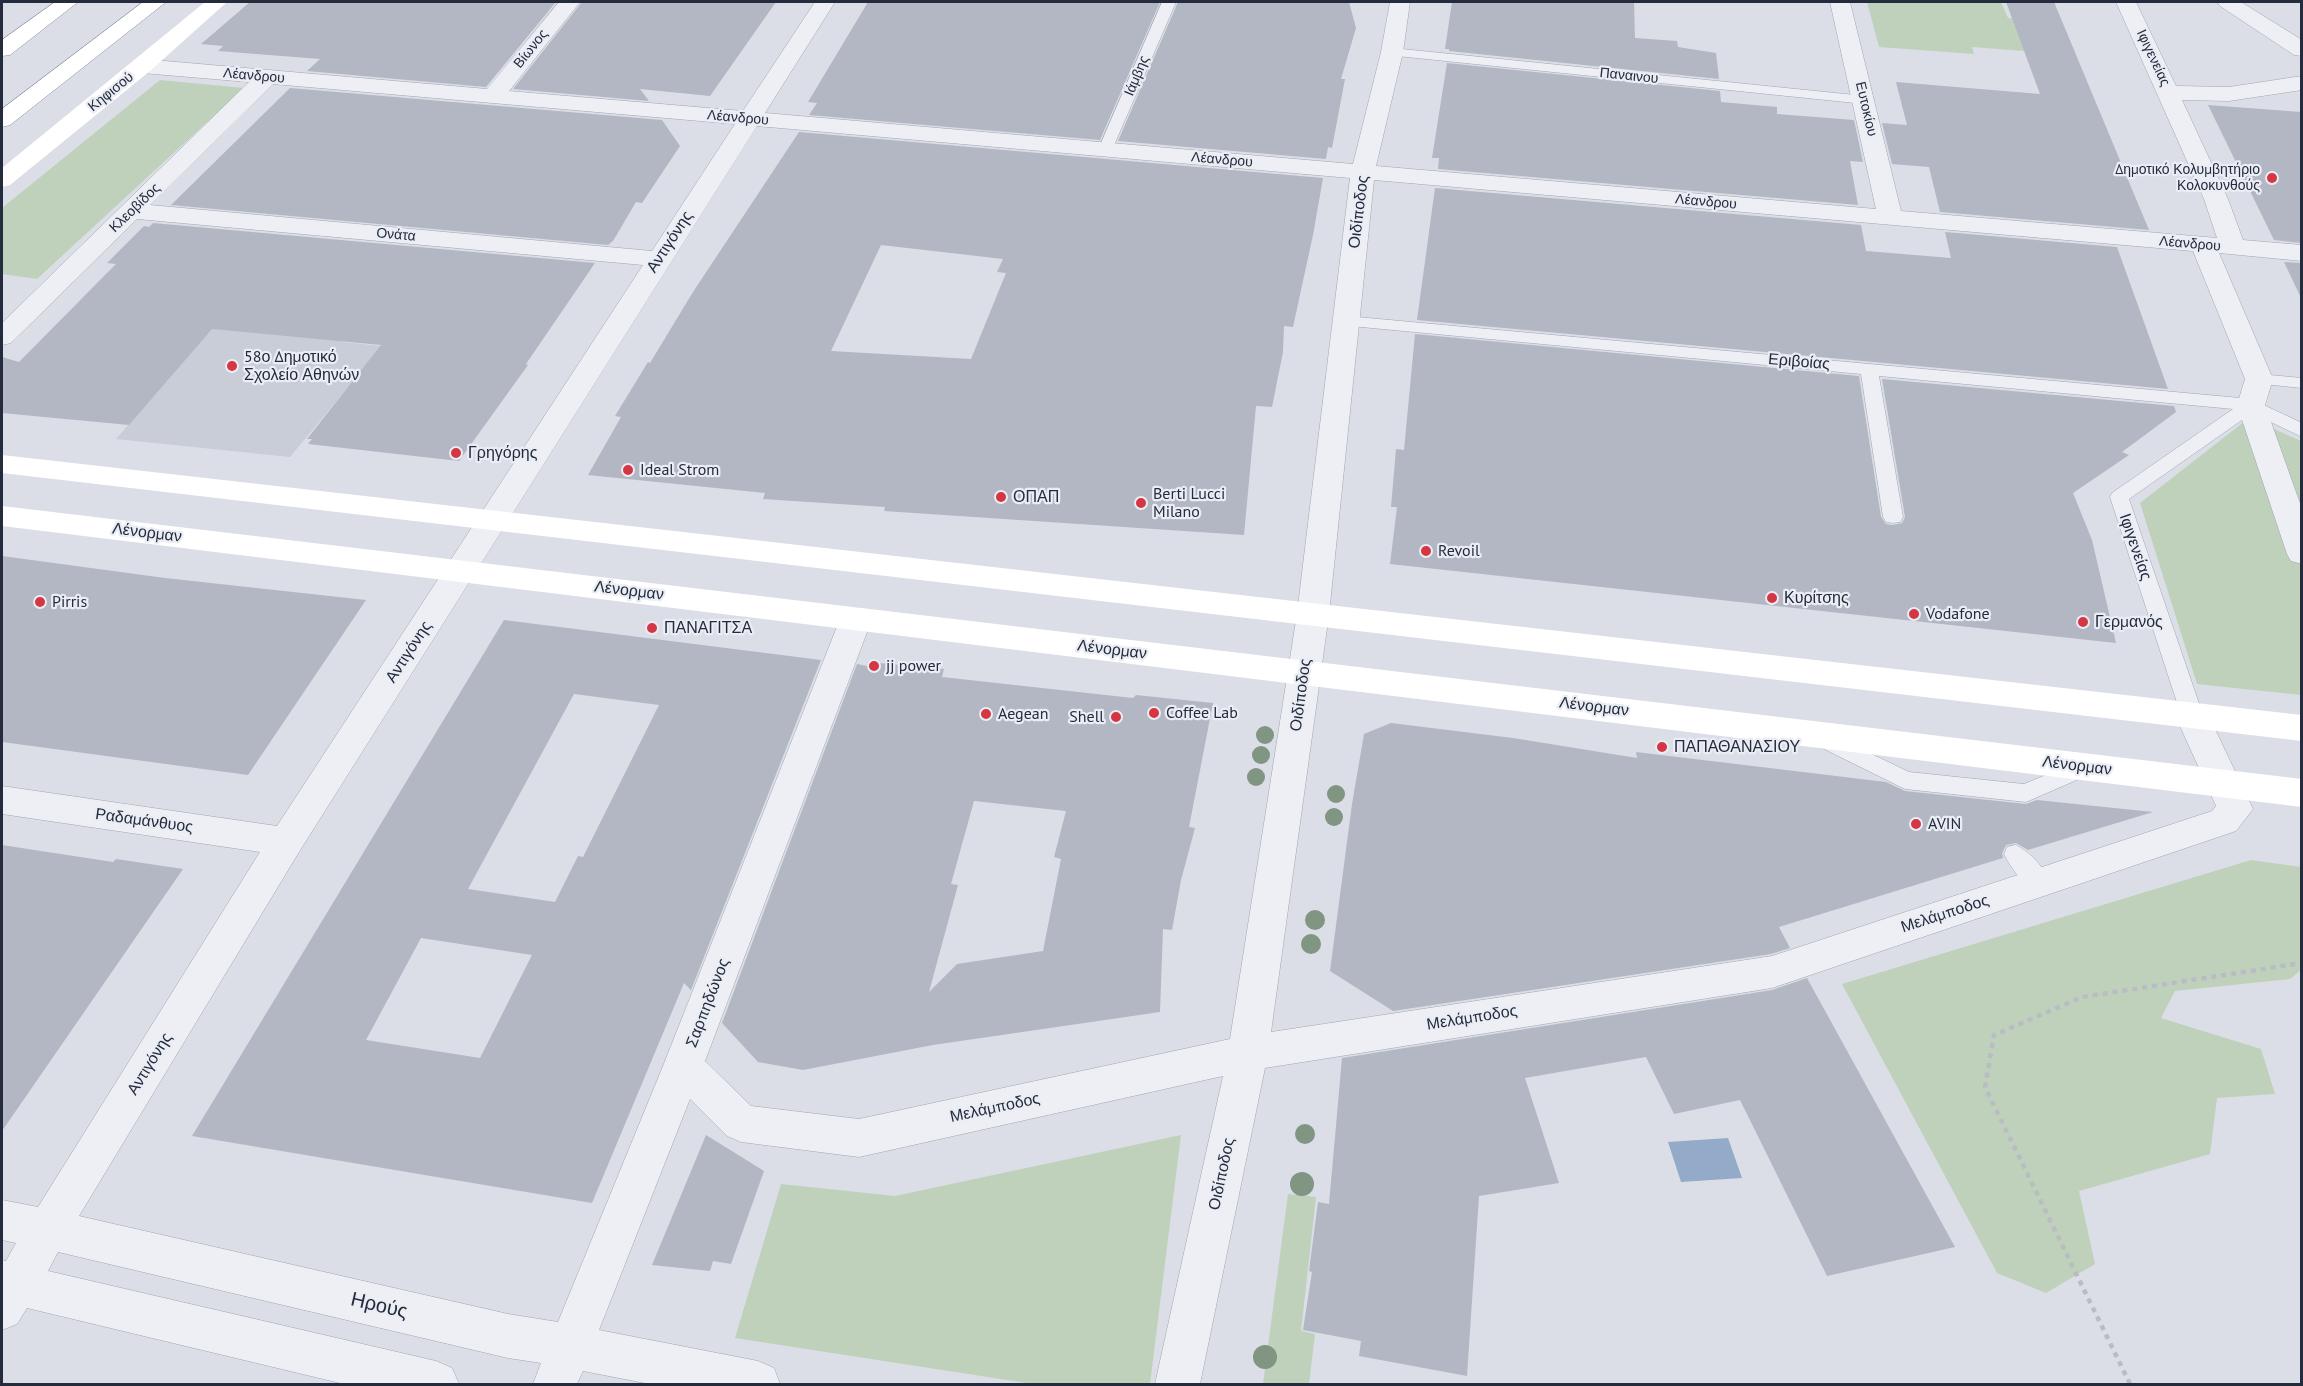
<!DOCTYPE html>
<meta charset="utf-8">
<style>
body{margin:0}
#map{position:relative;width:2303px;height:1386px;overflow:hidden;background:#dbdee6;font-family:"PT Sans",sans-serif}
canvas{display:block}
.frame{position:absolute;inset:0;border:3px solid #242b3d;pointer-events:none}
</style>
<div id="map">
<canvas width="2303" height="1386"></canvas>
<div class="frame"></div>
</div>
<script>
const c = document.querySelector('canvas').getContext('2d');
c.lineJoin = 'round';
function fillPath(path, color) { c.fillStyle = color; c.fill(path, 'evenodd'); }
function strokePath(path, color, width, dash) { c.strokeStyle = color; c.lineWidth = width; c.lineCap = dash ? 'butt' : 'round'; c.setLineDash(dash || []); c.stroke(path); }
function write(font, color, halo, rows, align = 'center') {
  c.font = font + ' "PT Sans",sans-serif'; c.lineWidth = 4.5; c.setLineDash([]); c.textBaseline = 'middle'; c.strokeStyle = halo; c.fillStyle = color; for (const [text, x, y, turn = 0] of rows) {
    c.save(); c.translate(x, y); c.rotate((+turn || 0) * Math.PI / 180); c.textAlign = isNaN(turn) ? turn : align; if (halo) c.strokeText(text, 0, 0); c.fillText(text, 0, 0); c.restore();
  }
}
fillPath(new Path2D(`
 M107,273l276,26 -41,43 40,4 -92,111 -174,-18 57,-65 -150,-15z`), '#c8cdd8');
fillPath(new Path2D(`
 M1867,2h134l7,16 54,4 14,33 -104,-8 2,7 -95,-7z
 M160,80l84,8 -207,191 -35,-5v-66z
 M2249,418l52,23v254l-104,-11 -57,-181z
 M2251,860l50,7v103l-11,9 -115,12 -14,27 100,31 14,45 -58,4 -7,56 -131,37 16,73 -49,29 -49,-20 -155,-289z
 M1181,1135l-31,249h-117l-298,-46 46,-154 114,12z
 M1288,1194l28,3 -15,134 14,3 -6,50h-46z`), '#bfd1bb');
fillPath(new Path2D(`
 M1728,1138l14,40 -61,4 -13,-40z`), '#93aac9');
fillPath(new Path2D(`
 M250,2h306l-70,85 -179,-16 13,-12 -102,-8 5,-5 -22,-2z
 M582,2h194l-66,94 -70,-7 9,12 -136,-12z
 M868,2h292l-60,138 -291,-25 8,-12 -9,-1z
 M1178,2h171l7,26 -15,51h4l-13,69 -4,-1 -2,12 -208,-18z
 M1452,2h182l1,36 42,3 1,6 38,6 3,26 -270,-28v-2h-4z
 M2006,2h48l95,228 -209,-18 -11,-45 -37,-3 -10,-41 25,2 -11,-43 144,12z
 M1447,63l273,28 1,11 56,5v7l77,6 9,42 -13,-1 8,44 -420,-36 1,-11h-7z
 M290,88l372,32 18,26 -38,57 -6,-1 -23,39 -5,4 -437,-40z
 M2208,105l93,7v131l-27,-3z
 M799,132l524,46 -10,57 -20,92 -9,-1 -1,26 -11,55 -16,-1 -12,129 -360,-24 1,-4 -122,-8 2,-6 -177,-18 33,-58 -6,-1 33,-54 2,1 43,-71zM881,245l122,14 -6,13 9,1 -35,86 -140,-8z
 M1435,188l426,37 5,26 85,7 -6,-26 172,15 51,142 -751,-69z
 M153,223l442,40 -69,101 2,1 -69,96 -151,-17 4,-5h-5l74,-94 -169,-16 -83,96 -127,-12v-56l17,5 97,-98 -9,-1 37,-37 5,1z
 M2284,262l17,1v35z
 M1415,334l444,42 22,141 5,7 7,1 9,-2 3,-6 -23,-138 292,27 2,6 -54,40 7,3 -56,38 19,47 24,103 -726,-79 7,-57h-6l5,-58 8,1z
 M2,556l163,22 201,22 -118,175 -246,-33z
 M504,620l317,40 -130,330 -7,-7 -92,220 -400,-67zM574,694l85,11 -76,152 -5,-1 -23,46 -87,-13zM421,938l111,17 -52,103 -114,-18z
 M868,662l76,7 -2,8 191,21 3,-3 77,8 -24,124 6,1 -14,52 -9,50 -9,-1 -3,83 -227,33 -130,25 -45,-8 -36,-39 135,-359 10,2zM974,801l92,10 -12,46 7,2 -18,92 -86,13 -28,28 29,-107 -7,-1z
 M1391,723l122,15 124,20 -1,-6 250,30 19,9 121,13 11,-4 116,12 -125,38 -12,-7 -10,2 -4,8 1,5 -224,69 11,21 -19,6 -378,57 -63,-40 22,-167 12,-70z
 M2,845l111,17 3,-3 67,10 -181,262z
 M1807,978l148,269 -128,29 -87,-176 -66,14 -28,-57 -121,21 34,105 -80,13 -12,180 -108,-20 2,-15 -58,-11 9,-58 -3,-1 9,-69 11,2 13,-146 430,-68z
 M706,1135l58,36 -33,93 -18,-3 -3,10 -58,-6z`), '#b2b7c3');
const lane = new Path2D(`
 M1162,2h14l-64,148 -7,4 -5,-1 -2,-3z
 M1392,48l473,48 7,4 -7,4 -478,-49 -2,-3 2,-3z
 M1346,316l905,83 51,24v14l-50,-24 -123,86 74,216 -3,6 -8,2 -8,-2 -3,-6 -71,-218 2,-4 121,-84 -354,-33 24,141 -3,5 -7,1 -7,-1 -3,-5 -22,-143 -521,-49 -2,-4 2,-4z
 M2259,374l43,4v10l-49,-5 -3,-4 3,-4z
 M1826,732l83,40 115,12 61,-25 8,2 3,6 -3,6 -67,29 -121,-13 -87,-43 -3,-6 3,-6z
 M2015,845c14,5 30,24 37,38l-4,7c-18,6 -36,-20 -44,-36l3,-7z`);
const street = new Path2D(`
 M559,2h21l-71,89 234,20 72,-109h20l-70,111 588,51 28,-112 9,-50h20l-7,50 -27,114 500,43 -46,-207h20l51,209 316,27 -13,-39 -88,-197h20l40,84 53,1 73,-11v14l-73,11 -47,-1 46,99 15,41 59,5v16l-83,-8 54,126 -8,26 37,104v55l-11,-3 -4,-7 -50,-149 8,-26 -52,-128 -819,-71 -45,434 -58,418 501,-76 440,-145 4,-5 -41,-91 5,-9 12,-4 12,4 49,103 -17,22 -464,157 -507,80 -65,316h-45l68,-308 -364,81 -118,-15 -14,-6 -37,-37 -91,231 159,31 16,7 6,16h-130l-67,-13 -6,13h-44l8,-21 -33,-5 -450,-106 -10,19 388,90 16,7 7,16h-115l-317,-76 -10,16 -15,6v-70l4,1 10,-18 -14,-3v-40l36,7 222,-355 -258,-38v-28l275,40 366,-561 -506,-46 -126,124 -9,2v-22l247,-241 -107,-9 -8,-2 -3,-5 3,-5 8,-2 345,30zM273,84l462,40 -83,127 -502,-46zM757,126l593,52 -53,436 -67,425 -371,80 -108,-13 -46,-45 167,-442 -5,-8 -11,-3 -11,3 -5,8 -177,447 -105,256 -50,-8 -429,-98 220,-364z
 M2217,2h24l61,38v16l-8,-1 -74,-49z`);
const highway = new Path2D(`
 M55,2h23l-68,53 -8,1v-16z
 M143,2h23l-156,123 -8,2v-18z`);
strokePath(lane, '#a0a5b0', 1);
strokePath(street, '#a0a5b0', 1);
strokePath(highway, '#818b9d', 1);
strokePath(new Path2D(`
 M2130,1384l-145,-297 9,-52 88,-38 220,-34`), '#b9bcc4', 4.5, [5, 5]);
fillPath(lane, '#edeff4');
fillPath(street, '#edeff4');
fillPath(new Path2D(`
 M205,2h22l-77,69 -140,114 -8,2v-19z
 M2,455l2300,260v26l-2300,-268z
 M2,506l2300,273v28l-2300,-281z`), '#fff');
fillPath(highway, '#fff');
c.fillStyle = '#809582';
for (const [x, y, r] of [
 [1265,735,9],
 [1261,755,9],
 [1256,777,9],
 [1336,794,9],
 [1334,817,9],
 [1315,920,10],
 [1311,944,10],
 [1305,1134,10],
 [1302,1184,12],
 [1265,1357,12]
]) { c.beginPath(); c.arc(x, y, r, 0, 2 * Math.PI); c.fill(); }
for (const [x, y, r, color] of [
 [2272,178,6,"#d43644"],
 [232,366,6,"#d43644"],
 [456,453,6,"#d43644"],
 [628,470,6,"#d43644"],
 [1001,497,6,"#d43644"],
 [1141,503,6,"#d43644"],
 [1426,551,6,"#d43644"],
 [1772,598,6,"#d43644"],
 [40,602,6,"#d43644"],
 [1914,614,6,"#d43644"],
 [2083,622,6,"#d43644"],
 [652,628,6,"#d43644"],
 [874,666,6,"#d43644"],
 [1154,713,6,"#d43644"],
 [986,714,6,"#d43644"],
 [1116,717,6,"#d43644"],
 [1662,747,6,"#d43644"],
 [1916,824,6,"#d43644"]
]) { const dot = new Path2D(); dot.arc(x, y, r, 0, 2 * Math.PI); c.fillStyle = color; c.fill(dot); strokePath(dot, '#eaedf4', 2); }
write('14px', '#242b3d', '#eaedf4', [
 ["Βίωνος",531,49,-51],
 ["Ιφιγενείας",2153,58,65],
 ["Λέανδρου",254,76,5],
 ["Ιάμβης",1137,76,-67],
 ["Παναινου",1629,76,6],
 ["Κηφισού",111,92,-39],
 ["Ευτοκίου",1866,109,77],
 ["Λέανδρου",738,118,5],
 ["Λέανδρου",1222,160,5],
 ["Λέανδρου",1706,202,5],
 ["Κλεοβίδος",135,208,-44],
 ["Ονάτα",396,235,5],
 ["Λέανδρου",2190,244,5]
]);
write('14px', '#242b3d', '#eaedf4', [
 ["Δημοτικό Κολυμβητήριο",2260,170],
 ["Κολοκυνθούς",2260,186]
], 'right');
write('16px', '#242b3d', '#eaedf4', [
 ["Οιδίποδος",1359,212,-83],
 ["Αντιγόνης",670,242,-57],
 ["Εριβοίας",1799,362,5],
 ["Λένορμαν",147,533,7],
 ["Ιφιγενείας",2135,547,71],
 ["Λένορμαν",629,591,7],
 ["Λένορμαν",1112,650,7],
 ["Αντιγόνης",409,652,-57],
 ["Οιδίποδος",1301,695,-82],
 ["Λένορμαν",1594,707,7],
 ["Λένορμαν",2077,766,7],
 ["Ραδαμάνθυος",144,821,8],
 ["Μελάμποδος",1945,914,-18],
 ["Σαρπηδώνος",708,1003,-69],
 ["Μελάμποδος",1472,1018,-9],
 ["Αντιγόνης",150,1064,-58],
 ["Μελάμποδος",995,1108,-12],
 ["Οιδίποδος",1222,1174,-78]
]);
write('16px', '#242b3d', '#eaedf4', [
 ["58ο Δημοτικό",244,357],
 ["Σχολείο Αθηνών",244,375],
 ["Γρηγόρης",468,453],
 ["Ideal Strom",640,470],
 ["Berti Lucci",1153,494],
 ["Milano",1153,512],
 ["ΟΠΑΠ",1013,497],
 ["Revoil",1438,551],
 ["Κυρίτσης",1784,598],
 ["Pirris",52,602],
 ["Vodafone",1926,614],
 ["Γερμανός",2095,622],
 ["ΠΑΝΑΓΙΤΣΑ",664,628],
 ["jj power",886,666],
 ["Coffee Lab",1166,713],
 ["Aegean",998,714],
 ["Shell",1104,717,"right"],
 ["ΠΑΠΑΘΑΝΑΣΙΟΥ",1674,747],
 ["AVIN",1928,824]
], 'left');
write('20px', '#242b3d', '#eaedf4', [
 ["Ηρούς",379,1306,13]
]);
</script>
